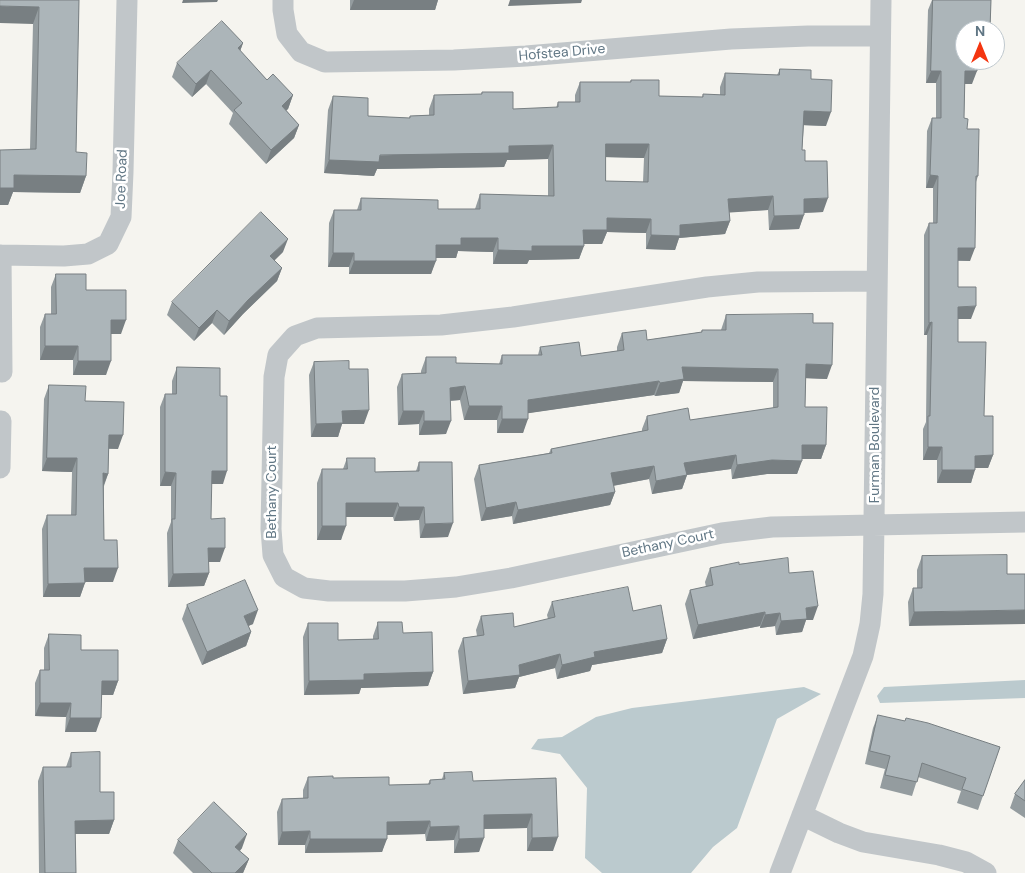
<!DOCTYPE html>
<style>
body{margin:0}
#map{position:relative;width:1025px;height:873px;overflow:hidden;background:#f5f4ef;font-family:"DM Sans",sans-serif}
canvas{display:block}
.north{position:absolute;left:955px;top:20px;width:50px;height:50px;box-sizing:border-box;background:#fff;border:1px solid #bfc8ce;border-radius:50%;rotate:0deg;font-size:14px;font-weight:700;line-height:20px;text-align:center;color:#607684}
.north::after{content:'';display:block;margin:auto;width:18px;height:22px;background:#f43510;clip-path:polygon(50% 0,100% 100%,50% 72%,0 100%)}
</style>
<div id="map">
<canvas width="1025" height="873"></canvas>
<div class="north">N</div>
</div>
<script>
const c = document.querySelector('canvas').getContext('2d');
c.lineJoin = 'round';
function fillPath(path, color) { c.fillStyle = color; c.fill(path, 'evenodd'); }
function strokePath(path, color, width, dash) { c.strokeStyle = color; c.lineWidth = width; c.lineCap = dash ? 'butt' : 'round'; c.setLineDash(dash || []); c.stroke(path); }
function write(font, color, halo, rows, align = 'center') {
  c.font = font + ' "DM Sans",sans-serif'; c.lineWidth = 5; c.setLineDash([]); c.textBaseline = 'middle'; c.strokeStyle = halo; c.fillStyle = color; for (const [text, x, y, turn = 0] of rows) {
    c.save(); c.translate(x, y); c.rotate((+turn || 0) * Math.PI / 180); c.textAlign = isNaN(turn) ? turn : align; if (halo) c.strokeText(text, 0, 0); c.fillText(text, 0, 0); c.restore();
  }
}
fillPath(new Path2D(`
 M1025,680v18l-145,5 -3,-7 7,-9z
 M804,687l17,7 -44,25 -40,109 -24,19 -22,26h-89l-17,-15 2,-70 -27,-34 -29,-5 7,-10 24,-2 34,-20 36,-9z`), '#bbcace');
strokePath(new Path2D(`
 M283,0v10l4,24 14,18 24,10 129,-2 72,-4 205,-17 77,-3h72
 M0,255l64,1 24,-2 20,-10 13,-27 2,-45 4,-172
 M1,255l1,117
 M876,281l-118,1 -51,5 -194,30 -72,8 -124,3 -22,8 -17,19 -4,22 -3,152 2,26 11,22 20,11 25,3h76l51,-4 55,-9 211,-45 50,-6 253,-5
 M0,468l1,-47
 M802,815l37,18 24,9 76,13 27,7 20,11
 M780,873l83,-217 7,-32 3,-30 8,-594`), '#c1c6c9', 21);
fillPath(new Path2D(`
 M0,0h79l-3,152 10,24 -6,17 -67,-1 -5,13h-8l30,-56 3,-125z
 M350,0h88l-3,10h-85z
 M932,0h59l-1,30h-25l7,54h-7l-1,34 14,58 -2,6 -6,79h-12v26l13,32h-13v23l26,74 9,39 -5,13h-13l-4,15h-34v-23h-14v-31l3,-7 1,-87h-3v-100l5,-12h4v-35h-7l1,-57 5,-13h4v-35h-10l2,-73z
 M243,43l-3,8 27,29 26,15 -5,14 -2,1 13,15 -5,13 -28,26 -37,-40 4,-11 -27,-29 -14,13 -20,-20 5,-14z
 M780,69l31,10 15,47 -22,-1 -2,25 3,11 18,51 -19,1 -5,16 -30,1 -1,-20 -39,2 1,9 -5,13 -46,4 -4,12 -29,-1v-16l-39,-1 -5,12h-18l-5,15 -50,1 -2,4h-34v-12l-35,-1 -2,7h-20l-5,16h-82v-7h-21l1,-44 5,-13h23l4,-12 77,11h37l5,-15 68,2v-37l-41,1 -3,7 -127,2 -3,7 -50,-3 4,-63 5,-14 35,20 41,2 1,-2 19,-1v-6l5,-14 47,-1 1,-2 31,17 43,-1 2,-6h17v-7l5,-13h50l1,-2 28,16 43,1 1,-3 17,1v-8l5,-14 52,2zM606,157l38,1 -1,24 -37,-1z
 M283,252l-9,8 8,8 -5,13 -34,33 -19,21 -12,-12 -18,18 -27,-26 5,-13z
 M56,274l30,16 35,44h-10l-5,41h-33v-15h-33v-33l5,-13h6v-27z
 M726,315l87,8 14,56 -21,-1 -1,29 21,38 -5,14h-19l-5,15h-30l-35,5 -1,-10 -44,6 -5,14 -30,5 -3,-15 -36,7 2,6 -5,13 -97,19 -1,-8 -31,5 -7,-42 5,-14 70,-12 2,-4 91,-18v-2l5,-13 43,4 83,-12v-26l-90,-1 -4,12 -24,3 -1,-1 -126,18 -5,20h-26v-13h-33l-4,-20 -10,1 -4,33 -27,1v-11l-21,1 -1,-38 5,-13 19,-1v-2l5,-14 30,6 43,1 3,-9h36l2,-8 41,9 36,-5v-4l5,-14 25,7 54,-8 1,-2h19z
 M314,362l35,7 15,55h-22l-4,13h-27l-2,-62z
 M177,367l43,29 3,88h-12v35l9,43h-12l1,11 -5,13 -36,1 -1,-54 4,-11v-36h-11v-79l5,-13h7v-13z
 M49,385l36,16 33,48h-9l-1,25 -4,12v54l9,42h-28l-5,15h-37l-1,-68 5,-14h24l1,-43 -30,-1 2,-72z
 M347,458l28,14 41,-1 3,-9 29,75 -28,1 -1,-18 -25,1 -1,-4h-47l-5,23h-24v-57l5,-14h21z
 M922,556l85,18 -98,52 -1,-24 5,-14h4v-18z
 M739,564l50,9 24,47h-7l-4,12 -26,3 -1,-9 -15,2v-2l-67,13 -8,-35 5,-14 16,-3 -1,-5 5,-14z
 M552,602l81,9 34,28 -5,14 -70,12 -2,6 -33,8 -2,-11 -36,9 -4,11 -52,6 -5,-43 5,-13 14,-2 -1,-6 5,-14 33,11 34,-8 -1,-4z
 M187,605l66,19 -5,2 3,6 -5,14 -44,19 -20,-46z
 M378,622l25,11 30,39 -5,14 -67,2 -2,6 -55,1 -1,-58 5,-14 30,17 35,-1v-3z
 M49,634l32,16 37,31 -5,14h-11l-6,37h-31l1,-15 -31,-1v-33l5,-13h4v-22z
 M878,715l122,32 -22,63 -21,-7 4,-12 -43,-14 -6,19 -32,-8 5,-19 -20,-5 8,-36z
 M71,753l29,39 14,28 -5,14h-34l1,39h-37l-1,-92 5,-14h23z
 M444,773l29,8 83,-3 -3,73h-26v-23l-43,1 -5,23 -25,1v-13l-28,1 -1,-7 -38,1 -5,17 -77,1v-8h-27l-1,-33 5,-13 21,-1v-8l5,-13 25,1 56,7 39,-1 2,-4 12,-1z
 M1025,780v38l-15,-10 5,-14z
 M178,840l64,8 -2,3 9,8 -6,14h-50l-20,-20z`), '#949c9f');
fillPath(new Path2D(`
 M183,0h35l-1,2 -35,1z
 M354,0h84l-3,10h-85z
 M510,0h72l-1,3 -73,3z
 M0,6l39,1 -6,17 -33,-1z
 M978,28l12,1v1h-13z
 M243,43l-5,14v-9z
 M211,70l-5,14 -14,13 4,-13z
 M931,71h10l-5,12h-10z
 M965,71h12l-5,13h-12z
 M293,95l-5,14 -11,10 5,-13z
 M804,111l27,1 -5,14 -27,-1z
 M299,125l-5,13 -28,26 5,-14z
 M606,144h43l-5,14 -43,-1z
 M553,145l-5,14 -41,1 -3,7 -127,2 -3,7 -50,-3 5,-13 180,-14z
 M14,175l72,1 -6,17 -67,-1 -5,13h-8v-17z
 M930,175l8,1 -5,12h-7z
 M773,196l-5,14 -45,3 5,-14z
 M828,198l-5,14 -24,1 5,-14z
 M804,215l-5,14 -30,1 5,-14z
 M607,218l44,1 -5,14 -39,-1 -5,12h-24l5,-14z
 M730,221l-5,13 -46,4 -4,12 -29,-1 5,-14 29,-10z
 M461,238h37l-5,14 -35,-1 -2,7h-25l5,-13z
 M288,239l-5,13 -18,18 5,-14z
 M532,246h52l-5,13 -50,1 -2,4h-34l5,-14z
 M958,248h17l-5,13 -17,-1z
 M333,253h21l-5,14h-21z
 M354,261h82l-5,13h-82z
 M282,268l-5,13 -34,33 -19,21 5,-14 19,-21z
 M976,306l-5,13h-18l5,-12z
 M217,310l-5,13 -18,18 5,-13z
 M111,320h15l-5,14h-15z
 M932,322l-5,13h-3l5,-12z
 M45,346h33l-5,14h-33z
 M78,361h33l-5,14h-33z
 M806,364l26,1 -5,14 -26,-1z
 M682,367l96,2 -5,13 -90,-1 -4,12 -24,3 5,-13z
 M659,381l-5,14 -131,19 5,-14z
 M465,386l-5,14 -15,1 5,-13z
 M469,406h33l-5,14h-33z
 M369,410l-5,14h-22l-4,13h-27l5,-13 26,-13z
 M403,411h21l-5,13 -21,1z
 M502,419h26l-5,14h-26z
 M424,421h27l-5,13 -27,1z
 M109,435h14l-5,14 -14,-1z
 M802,445h24l-5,14h-24z
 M928,447h14l-5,13h-14z
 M736,455l-5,14 -52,7 5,-13z
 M993,455l-5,13h-17l4,-12z
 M47,458h30l-5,14 -30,-1z
 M772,460l30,1 -5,13h-30l-35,5 5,-14z
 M654,466l-5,13 -43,8 5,-14z
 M942,470h33l-4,13h-34z
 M212,471h15l-4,13h-16z
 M165,472l11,1 -5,13h-11z
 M103,473l5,1 -5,13z
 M687,475l-5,14 -30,5 4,-13z
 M615,492l-5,13 -97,19 5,-14z
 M516,502l-4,14 -31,5 5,-13z
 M346,503h52l-5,14h-52z
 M399,507h25l-5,13 -25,1z
 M453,523l-5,14 -28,1 5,-14z
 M322,526h24l-5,14h-24z
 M208,548h17l-5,14h-17z
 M84,568h34l-5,14h-34z
 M209,573l-5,13 -36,1 5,-13z
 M85,583l-5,14h-37l5,-13z
 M818,606l-5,14h-7l-4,12 -26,3 5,-14 25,-13z
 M258,610l-5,14 -14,6 5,-14z
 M1025,610v14l-116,2 5,-14z
 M765,612l-5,14 -67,13 5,-14z
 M780,613l-5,13 -15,2 5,-13z
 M251,632l-5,14 -44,19 5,-13z
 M667,639l-5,14 -70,12 -2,6 -33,8 5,-14 32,-13z
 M560,654l-5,14 -36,9 -4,11 -52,6 5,-13 51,-16z
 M433,672l-5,14 -67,2 -2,6 -55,1 5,-14 55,-7z
 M102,681h16l-5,14h-16z
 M40,703h31l-5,14 -31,-1z
 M70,718h31l-5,14h-31z
 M532,814l-5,14 -48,1 5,-14z
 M114,820l-5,14h-39l5,-13z
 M430,821l-5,13 -43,1 5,-13z
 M459,826l-5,14 -28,1 4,-14z
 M310,831l-5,14h-27l4,-13z
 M247,834l-5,14 -11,12 4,-13z
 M558,837l-5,14h-26l5,-13z
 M484,838l-5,14 -25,1 5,-14z
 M310,839h77l-5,13 -77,1z
 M249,859l-6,14h-8z`), '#787f82');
const building = new Path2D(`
 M0,0h79l-3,152 11,1 -1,23 -72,-1v13h-14v-38l36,-1 3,-142 -39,-1z
 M933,0h58l-1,29 -12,-1v2h-13v30h12v11h-12l-1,47 4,1 -1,10h12l-1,47h-2l-1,72h-17v39h18v19l-18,1v35h28l-2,74h9v39l-18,1v14h-33v-23h-14v-31h2l2,-94 -3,1v-100h8l1,-47 -8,-1 2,-57h9v-47h-10z
 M222,21l21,22 -5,5 29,32 6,-6 20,21 -11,11 17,19 -28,25 -37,-40 8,-7 -31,-33 -15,14 -19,-21z
 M780,69l31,1v9l21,1 -1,32 -27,-1 -2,39h3v11h22l1,37 -24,1v16l-30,1 -1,-20 -45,3 2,22 -50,4v11l-29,-1v-16l-44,-1v12h-24l1,16h-52v5l-34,-1v-12h-37v7h-25v16h-82v-8h-21l1,-43h27v-12l77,2v9h42v-15l74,2 -1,-51 -44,1v7l-129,2 -1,7 -50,-2 4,-64 35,2v18l42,2v-2l24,-1v-20l48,-1v-2h31v17l45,-2v-5h22v-20h51v-2h28v16l44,1v-3l22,1v-22l54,2zM606,144h43l-1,38 -42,-1z
 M261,212l27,27 -18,17 12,12 -34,32 -19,21 -12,-11 -18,18 -27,-26z
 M56,274h30v16h40v30h-15v41h-33v-15h-33v-32h11z
 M813,314v9h20l-1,42 -26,-1 -1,43h22l-1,38h-24v16l-30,-1 -35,5 -1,-10 -52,8 3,12 -31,6 -2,-15 -43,7 4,19 -97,18 -2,-8 -30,6 -7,-43 73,-12 -1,-4 97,-19 -1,-14 41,-8 2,12 88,-13v-38l-96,-2 2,12 -24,4 -1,-2 -131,19v19h-26v-13h-33l-4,-20 -15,2 1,33h-27v-10h-21l-1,-37 24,-1v-16h30v6l46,1v-9h40l-2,-8 39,-5 2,14 43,-6 -2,-17 24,-3 1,10 55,-8v-2h24v-15z
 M349,361v8h19l1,41 -27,1 1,12 -27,1 -2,-62z
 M177,367l43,1v28h7v75h-15l-1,48 14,-1v30h-17l1,25 -36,1 -1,-55h3l1,-46 -11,-1v-78h11z
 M49,385l37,1 -1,15 39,1 -1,33h-14l-1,39 -5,-1 1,67h13l1,28h-34l1,15 -37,1 -1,-69h29l1,-57h-30z
 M347,458h28v14l44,-1v-9h33l1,61 -28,1 -1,-17h-25l-1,-4h-52v23h-24v-57h25z
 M1007,555v19h18v36l-111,2 -1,-24h9v-32z
 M788,558l1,15 24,-2 5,35 -12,2 1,11 -26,2 -1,-8 -15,2v-3l-67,13 -8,-35 23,-5 -3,-17 29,-6v2z
 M245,580l13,30 -14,6 7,16 -44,20 -20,-47z
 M628,587l5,24 28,-6 6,34 -73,13 1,5 -33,8 -2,-11 -41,11 1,10 -52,6 -5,-43 21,-3 -3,-19 32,-3 1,14 41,-10 -3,-15z
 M378,622h24l1,11 29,-1 1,40 -69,2v6l-55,1 -1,-58h30v17l40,-1z
 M49,634l32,1v15h37v31h-16l-1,37h-31l1,-15h-31v-33h9z
 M878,715l27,6 1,-3 22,5 72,24 -17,49 -21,-7 4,-11 -44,-15 -5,19 -32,-7 5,-19 -20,-5z
 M100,752v40h14v28l-39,1 1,52h-31l-2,-106h28v-14z
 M472,772l1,9 83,-3 2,59 -26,1v-24l-48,1v23l-25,1v-13l-29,1v-6l-43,1v17h-77v-8l-28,1v-33l26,-1v-21l25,-1v2l56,-1v8l41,-1v-4l15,-1 -1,-6z
 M1025,780v21l-10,-7z
 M214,802l33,32 -12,13 14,12 -14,14h-23l-34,-33z`);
fillPath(building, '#acb5b9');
strokePath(building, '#787f82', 1);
write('14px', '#607684', '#fff', [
 ["Hofstea Drive",562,53,-5],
 ["Joe Road",122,179,-88],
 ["Furman Boulevard",875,445,-90],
 ["Bethany Court",272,492,-90],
 ["Bethany Court",668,544,-12]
]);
</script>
